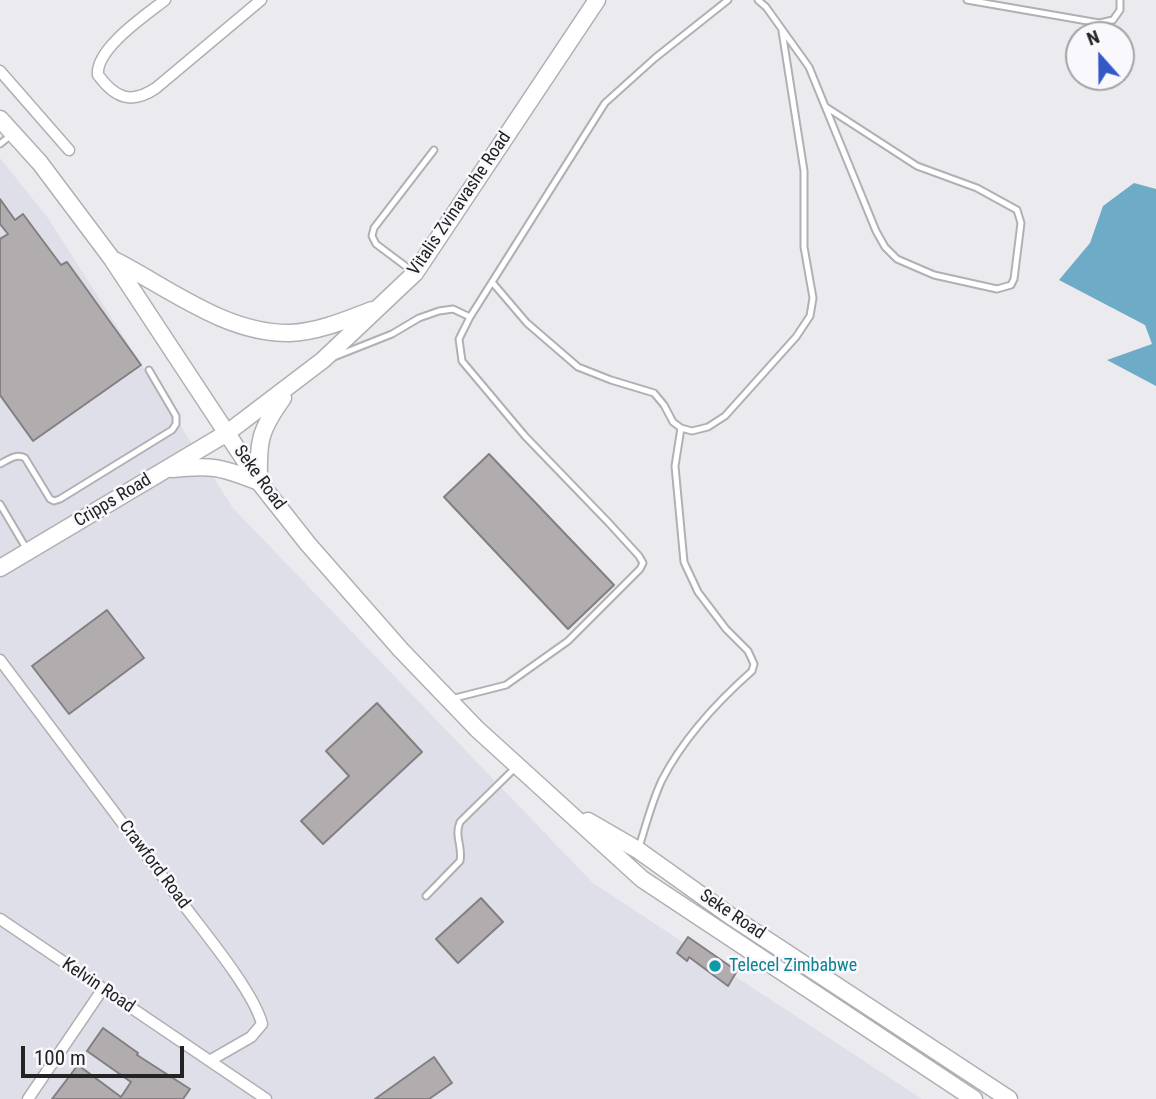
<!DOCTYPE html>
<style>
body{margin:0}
#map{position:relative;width:1156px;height:1099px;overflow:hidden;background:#ebebef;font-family:"Roboto Condensed",sans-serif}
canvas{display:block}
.north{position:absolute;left:1065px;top:21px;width:70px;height:70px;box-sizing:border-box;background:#f9f8fd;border:2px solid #a3a3a6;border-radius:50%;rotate:339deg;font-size:19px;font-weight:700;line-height:28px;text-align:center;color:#232324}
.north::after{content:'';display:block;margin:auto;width:24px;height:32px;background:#3458c8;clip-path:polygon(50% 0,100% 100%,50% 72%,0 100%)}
.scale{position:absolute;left:21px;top:1046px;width:163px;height:32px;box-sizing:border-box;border:4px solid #232324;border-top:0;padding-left:9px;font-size:21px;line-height:24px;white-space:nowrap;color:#232324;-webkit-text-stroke:5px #f9f8fd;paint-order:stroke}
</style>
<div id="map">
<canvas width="1156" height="1099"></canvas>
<div class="north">N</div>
<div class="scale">100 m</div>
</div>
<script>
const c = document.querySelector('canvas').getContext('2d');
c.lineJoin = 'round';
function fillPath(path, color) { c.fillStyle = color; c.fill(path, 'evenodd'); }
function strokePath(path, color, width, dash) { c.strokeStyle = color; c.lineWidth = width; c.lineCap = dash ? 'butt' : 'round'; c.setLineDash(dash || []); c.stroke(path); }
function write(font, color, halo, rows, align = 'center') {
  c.font = font + ' "Roboto Condensed",sans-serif'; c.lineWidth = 5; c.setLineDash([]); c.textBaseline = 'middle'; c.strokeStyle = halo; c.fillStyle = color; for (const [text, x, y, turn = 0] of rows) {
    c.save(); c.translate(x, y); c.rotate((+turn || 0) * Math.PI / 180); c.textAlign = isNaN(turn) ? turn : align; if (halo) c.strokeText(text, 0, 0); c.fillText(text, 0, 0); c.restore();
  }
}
fillPath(new Path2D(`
 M0,158l48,60 185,290 360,375 329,216h-922z`), '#dfdfea');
fillPath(new Path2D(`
 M1134,183l22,6v197l-49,-26 45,-16 -7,-19 -86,-45 31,-37 13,-37z`), '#6dabc7');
const building = new Path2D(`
 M0,199l15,21 8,-6 38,51 6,-3 74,103 -108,76 -33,-46v-156l8,-5 -8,-10z
 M489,454l125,131 -46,44 -124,-132z
 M107,610l37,48 -75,56 -37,-48z
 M377,703l45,49 -99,92 -22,-23 48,-45 -23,-25z
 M481,898l22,24 -45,41 -22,-24z
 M688,937l49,34 -9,15 -39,-29 -2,4 -10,-8z
 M103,1028l35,25 -1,2 53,34 -7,10h-131l26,-34 43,32 10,-15 -44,-31z
 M434,1057l18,26 -23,16h-54z`);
fillPath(building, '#b1adaf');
strokePath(building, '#837f81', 2);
const lane = new Path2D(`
 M758,0l8,7 43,60 67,164 9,16 12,12 37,16 63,14 14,-4 3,-6 7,-56 -4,-13 -40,-22 -60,-22 -91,-59
 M967,0l132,23 14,-3 7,-10v-10
 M0,144l11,-9
 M412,271l-36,-27 -4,-8 2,-8 60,-78
 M492,282l35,41 51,44 33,13 43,13 10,12 9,17 8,6 11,3 16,-4 17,-11 71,-79 14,-21 3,-18 -9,-51v-76l-22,-140
 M334,357l58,-23 27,-16 20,-7 14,-2 17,8
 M0,464c8,-4 16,-11 25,-6l25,41 4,2 6,-2 112,-69 4,-6v-8l-27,-46
 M0,504l26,44
 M451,699l55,-14 62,-44 72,-72 3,-6 -4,-7 -31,-34 -83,-86 -63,-75 -3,-22 11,-22 135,-214 50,-45 73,-58
 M639,847c7,-22 13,-46 23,-67 21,-41 55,-78 90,-109l2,-7 -6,-13 -22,-22 -28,-37 -14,-30 -9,-96 6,-38
 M426,896l34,-35c3,-14 -6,-25 0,-39l55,-54`);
const street = new Path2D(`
 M165,0c-19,15 -70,49 -67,75 17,23 33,30 58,13l105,-88
 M0,71l69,79
 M0,660c61,81 122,162 183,244 21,28 71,88 79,120l-11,13 -40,23
 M0,919l266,180
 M28,1099l74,-109`);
const primary = new Path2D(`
 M0,119l40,44 72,96 147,223 49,62 93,106 76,79 165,150 332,220
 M114,260c55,28 112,74 176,73 28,-1 56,-13 82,-23
 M172,469c41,-4 49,-2 87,13
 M259,481c-1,-39 0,-50 24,-83
 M0,568l227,-135 96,-73 92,-87 182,-273
 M588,821l50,29 91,65 280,184`);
strokePath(lane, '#b0b0b4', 9);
strokePath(street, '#b0b0b4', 13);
strokePath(primary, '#b0b0b4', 19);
strokePath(lane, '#fff', 5);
strokePath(street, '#fff', 10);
strokePath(primary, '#fff', 16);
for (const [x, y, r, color] of [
 [715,966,7,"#0f9aa8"]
]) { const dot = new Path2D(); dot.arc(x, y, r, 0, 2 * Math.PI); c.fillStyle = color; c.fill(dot); strokePath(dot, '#f9f8fd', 2.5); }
write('18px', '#232324', '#f9f8fd', [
 ["Vitalis Zvinavashe Road",460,204,-56],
 ["Seke Road",259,478,54],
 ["Cripps Road",113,501,-31],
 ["Crawford Road",154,865,53],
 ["Seke Road",732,915,34],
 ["Kelvin Road",98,986,34]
]);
write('18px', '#0d838f', '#f9f8fd', [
 ["Telecel Zimbabwe",729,966]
], 'left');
</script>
